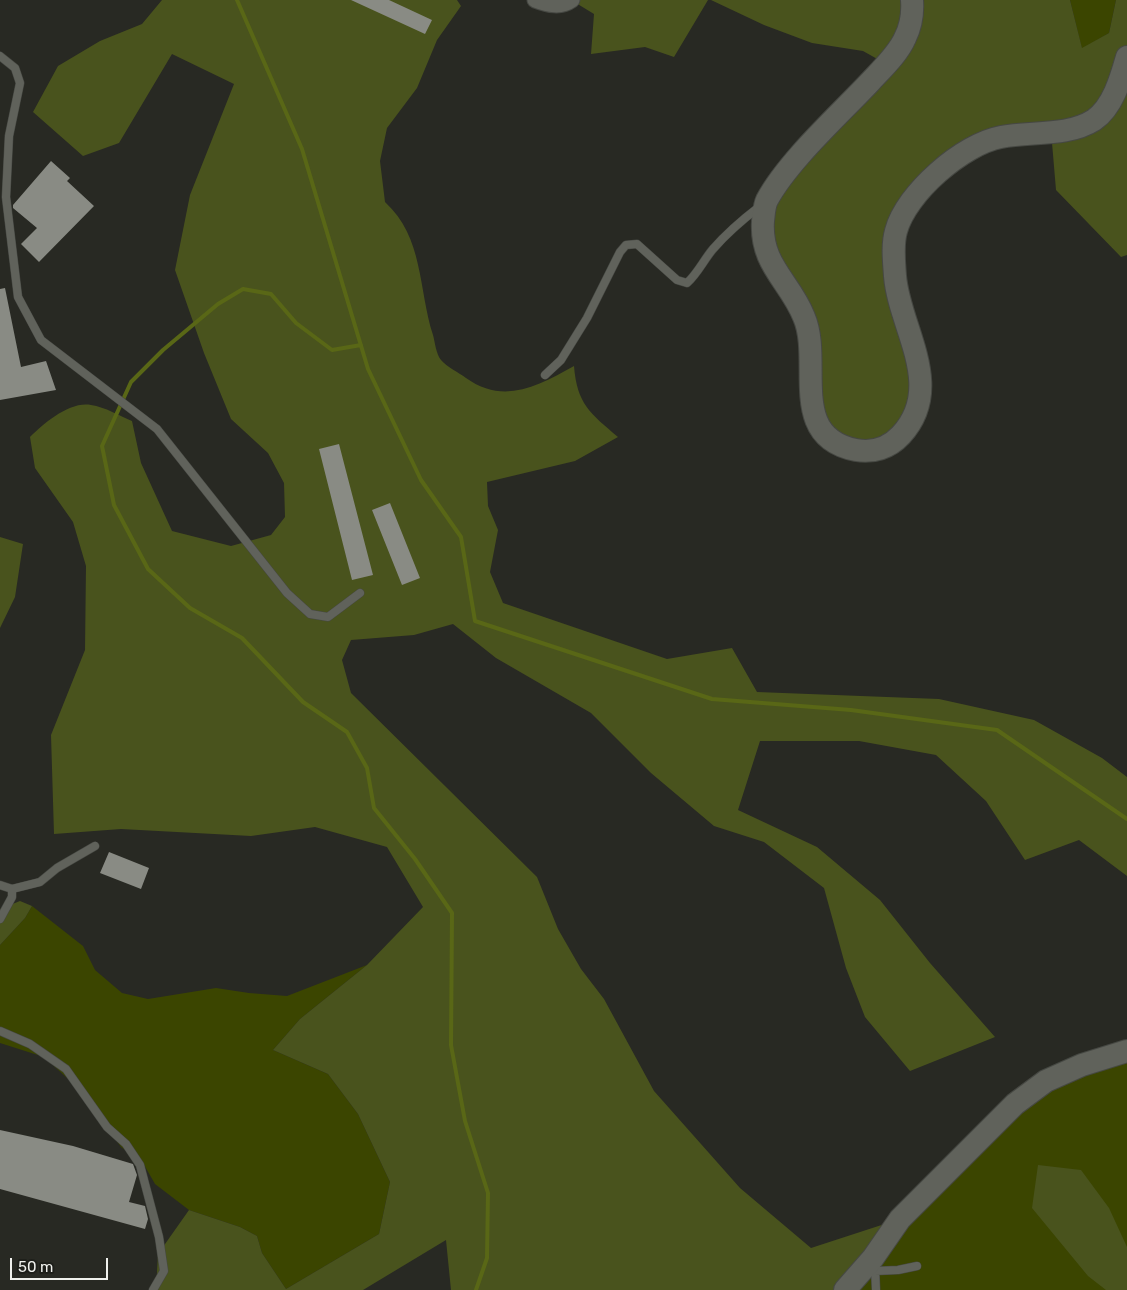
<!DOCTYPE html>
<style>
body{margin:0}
#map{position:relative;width:1127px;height:1290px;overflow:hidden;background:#282923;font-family:Rubik,sans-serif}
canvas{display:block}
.scale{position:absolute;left:10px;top:1258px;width:98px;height:22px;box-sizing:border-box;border:2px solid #f0f1ed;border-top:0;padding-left:6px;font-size:15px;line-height:18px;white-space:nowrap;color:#f0f1ed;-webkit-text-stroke:4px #1e1f1a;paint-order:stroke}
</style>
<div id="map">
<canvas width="1127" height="1290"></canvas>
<div class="scale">50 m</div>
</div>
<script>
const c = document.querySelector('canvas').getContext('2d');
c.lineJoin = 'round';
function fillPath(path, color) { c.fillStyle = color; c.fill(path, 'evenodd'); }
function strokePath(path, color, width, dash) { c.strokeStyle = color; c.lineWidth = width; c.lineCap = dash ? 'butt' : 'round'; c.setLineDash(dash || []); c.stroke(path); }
fillPath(new Path2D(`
 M1070,0h46l-7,33 -27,16z
 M32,906l51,40 12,24 27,23 26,6 68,-11 33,5 38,3 80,-31 -67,54 -27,31 55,24 30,40 32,68 -11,52 -93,55 -24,-36 -5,-17 -17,-9 -51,-17 -34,-26 -12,-21 -22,-16 -42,-58 -35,-32 -44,-14v-98l25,-27z
 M1127,1051v239h-281l169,-186z`), '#3b4500');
fillPath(new Path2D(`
 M162,0h295l4,6 -24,34 -20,48 -30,40 -7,33 5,41c39,36 33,86 48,133 2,7 3,19 8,25 6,7 17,12 25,18 38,27 72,8 108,-12 3,38 16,47 44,71l-43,24 -88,21 1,24 10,24 -8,42 13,31 164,56 65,-11 25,44 182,7 95,21 68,38 25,19v99l-48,-36 -54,20 -39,-59 -50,-46 -77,-14h-99l-22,69 79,37 63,53 50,63 65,74 -85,34 -45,-54 -19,-49 -22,-80 -60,-46 -50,-16 -63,-53 -60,-60 -95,-55 -43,-34 -39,11 -63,5 -9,20 9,33 186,184 21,52 23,40 23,30 50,92 86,97 71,60 92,-30 -57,72h-395l-5,-50 -83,50h-207l2,-36 31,-44 51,17 17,9 5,17 24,36 93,-55 11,-52 -32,-68 -30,-40 -55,-24 27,-31 67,-54 56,-58 -36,-60 -72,-20 -64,9 -130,-7 -67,5 -3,-99 34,-85 1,-84 -13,-44 -38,-54 -5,-31c14,-14 40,-36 61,-32 14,2 29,11 41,16l9,42 31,68 59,15 40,-11 14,-18 -1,-34 -16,-30 -37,-34 -27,-66 -29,-83 15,-75 44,-111 -62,-30 -53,89 -36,13 -50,-44 25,-46 42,-25 42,-17z
 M571,0h137l-34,57 -29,-10 -54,7 3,-40z
 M711,0h359l12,48 27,-15 7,-33h11v255l-6,2 -65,-67 -5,-59 -50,5 -72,48 -33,69 27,127 -37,67 -58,-15 -13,-75 -39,-90 -7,-66 119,-136 -25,-14 -51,-8 -48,-18z
 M0,537l23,7 -8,53 -15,31z
 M20,901l12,5 -7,12 -25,27v-36z
 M1038,1165l43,5 28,38 18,39v43h-21l-18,-14 -56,-68z`), '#49531d');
strokePath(new Path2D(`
 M237,0l65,149 66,220 53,111 40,57 14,84 237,78 139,11 146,20 130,89
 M361,345l-29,5 -36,-27 -25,-29 -28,-5 -25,15 -55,46 -32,32 -29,64 12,59 34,64 42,39 52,30 61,64 44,30 20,36 7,40 41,51 37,54 -1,132 14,76 23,72 -1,65 -11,32`), '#596716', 4);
fillPath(new Path2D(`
 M351,0h38l43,20 -7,14z
 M51,161l19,17 -3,3 27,25 -55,56 -18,-18 16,-16 -24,-20v-3z
 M5,288l16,79 25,-6 10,29 -56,10v-111z
 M339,444l34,131 -21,5 -33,-131z
 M390,503l30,75 -18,7 -30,-75z
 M109,852l40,16 -8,21 -41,-16z
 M0,1130l73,16 60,18 4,11 -8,27 16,4 3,13 -3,10 -145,-40z`), '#898b84');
const lane = new Path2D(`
 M0,56l15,12 5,15 -11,53 -3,61 12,100 23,43 116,89 130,164 23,21 18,3 32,-24
 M545,375l16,-15 26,-42 33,-66 6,-7 11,-1 40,36 10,3c11,-10 16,-22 26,-34 14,-16 29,-29 46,-42
 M0,885l12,4v8l-12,22
 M12,889l28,-7 17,-14 38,-22
 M0,1031l30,13 36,25 41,58 19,17 14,21 19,72 5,34 -11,19
 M875,1267l1,23
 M875,1271l23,-1 19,-4`);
const street = new Path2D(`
 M535,0c13,5 26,8 37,0`);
const secondary = new Path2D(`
 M912,0c1,13 -1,26 -7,38 -7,16 -23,31 -35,44 -31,33 -82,79 -103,118 -3,6 -3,14 -4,21 -3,44 27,60 41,96 19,44 -17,120 52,133 17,3 33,-2 45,-15 45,-49 -2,-107 -6,-159 -1,-15 -3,-31 1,-45 10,-38 67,-87 105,-94 30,-6 66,0 93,-17 19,-13 27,-42 33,-63
 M845,1290l28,-32 27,-39 115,-115 31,-23 36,-16 45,-14`);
strokePath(lane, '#464843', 9);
strokePath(street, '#464843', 17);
strokePath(secondary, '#464843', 24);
strokePath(lane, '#60625b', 8);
strokePath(street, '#60625b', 15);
strokePath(secondary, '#60625b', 22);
</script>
